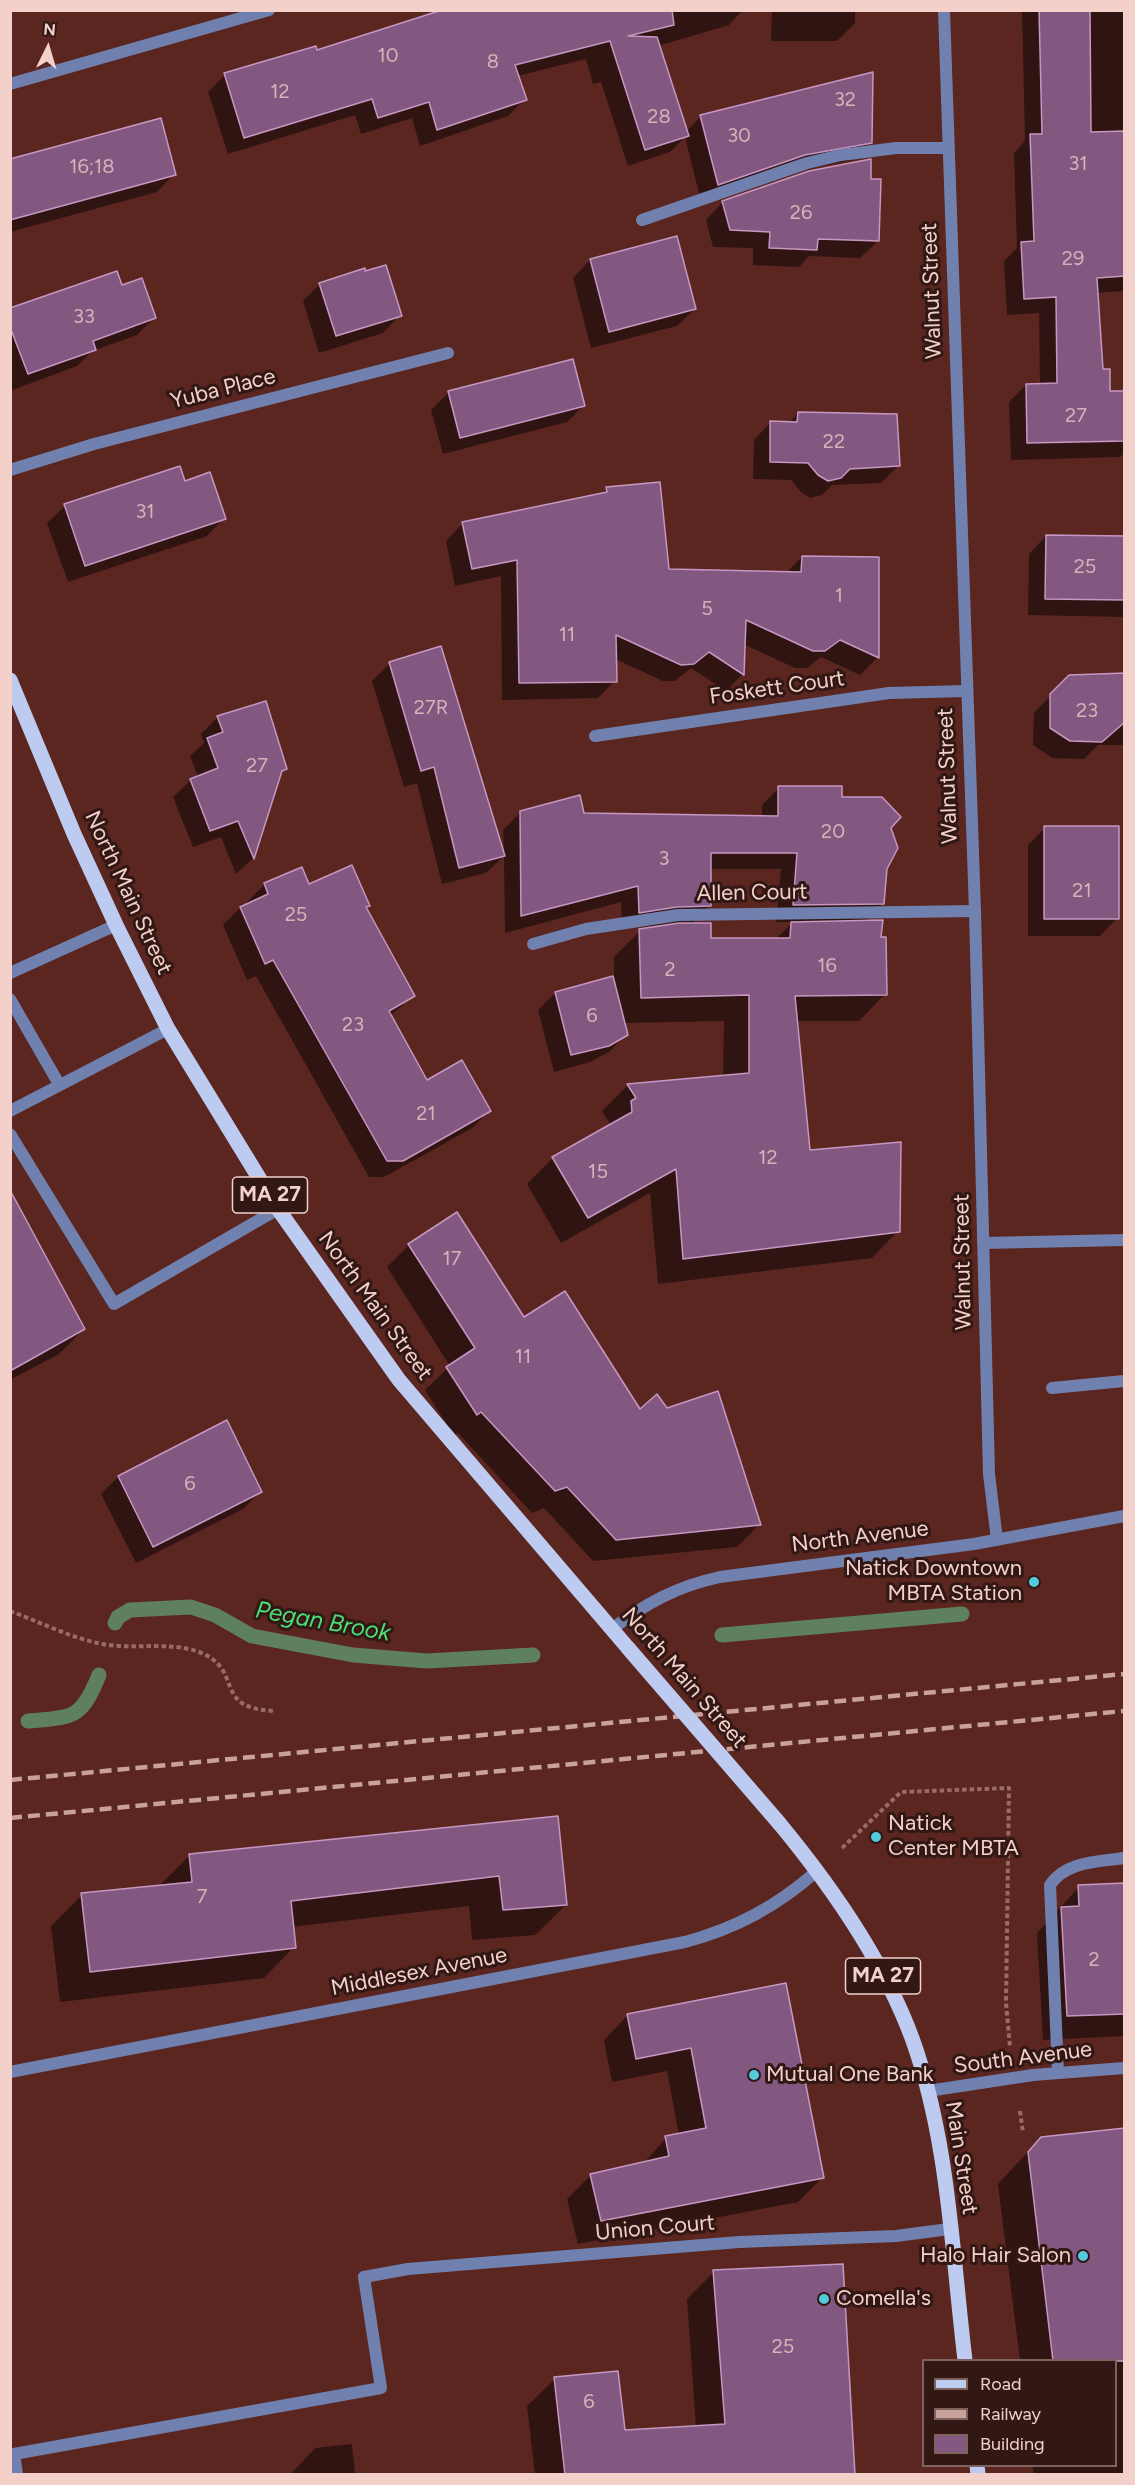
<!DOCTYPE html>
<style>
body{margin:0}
#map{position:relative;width:1135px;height:2485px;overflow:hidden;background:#5b2620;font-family:Figtree,sans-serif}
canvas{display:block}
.frame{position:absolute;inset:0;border:12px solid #f3d0ca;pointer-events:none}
.legend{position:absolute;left:922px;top:2359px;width:195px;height:108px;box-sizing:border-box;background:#311815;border:2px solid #7f625d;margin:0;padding:8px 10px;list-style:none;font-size:18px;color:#f3d0ca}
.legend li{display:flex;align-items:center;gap:12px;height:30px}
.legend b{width:30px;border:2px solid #7f625d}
.north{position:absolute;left:18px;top:18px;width:60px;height:60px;-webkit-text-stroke:4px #311815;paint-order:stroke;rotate:5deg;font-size:16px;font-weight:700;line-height:24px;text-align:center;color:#f3d0ca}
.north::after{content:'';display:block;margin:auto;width:21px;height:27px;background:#f3d0ca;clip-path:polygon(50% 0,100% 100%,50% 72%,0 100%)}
</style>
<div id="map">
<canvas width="1135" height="2485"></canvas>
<div class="frame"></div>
<ul class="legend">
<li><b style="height:8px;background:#bdcbf1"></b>Road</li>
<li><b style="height:8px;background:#c9a19b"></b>Railway</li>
<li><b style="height:16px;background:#835880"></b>Building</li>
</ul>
<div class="north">N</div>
</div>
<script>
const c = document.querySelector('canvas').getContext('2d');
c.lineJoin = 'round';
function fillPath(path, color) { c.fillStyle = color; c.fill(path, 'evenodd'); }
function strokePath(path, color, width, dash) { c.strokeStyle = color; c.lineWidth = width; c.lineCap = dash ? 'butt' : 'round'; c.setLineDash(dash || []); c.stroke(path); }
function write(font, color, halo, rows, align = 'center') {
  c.font = font + ' Figtree,sans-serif'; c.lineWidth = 6; c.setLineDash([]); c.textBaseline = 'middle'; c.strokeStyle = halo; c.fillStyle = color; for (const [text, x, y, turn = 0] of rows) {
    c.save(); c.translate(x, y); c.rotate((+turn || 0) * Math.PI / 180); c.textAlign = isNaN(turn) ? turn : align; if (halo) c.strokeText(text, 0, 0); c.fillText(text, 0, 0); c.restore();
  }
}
fillPath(new Path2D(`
 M451,10h292l-14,15 -71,21 28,86 15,-16 169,26 -17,18 -66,12 -86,29 -16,-64 -15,15 -42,14 -27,-84 -8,2 -7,-25 -69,17 8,23 -17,17 -88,30 -8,-28 -51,16 -6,-19 -127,39 -20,-62 17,-17 91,-23z
 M772,10h83v13l-18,18h-66z
 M1022,10h102v281l-27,2 5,78 7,21h15v61l-4,4 -109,3 -2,-58 17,-17h14l-1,-72 -32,2 -3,-54 13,-13 -3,-95 11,-12z
 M10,160l164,14 -17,18 -147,40z
 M869,180l9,61 -18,17 -51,-2 -10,11 -46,-2v-17l-40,-1 -7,-27 17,-18z
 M590,260l105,49 -18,17 -86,22 -18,-70z
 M320,284l80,31 -17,18 -64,20 -16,-52z
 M121,287l33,31 -17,17 -45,16 -15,15 -67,25v-82z
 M449,392l135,13 -17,17 -124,32 -12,-44z
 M798,413l100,53 -17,17 -49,2 -10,10 -12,3 -9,-6 -10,-12 -38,-1 1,-39 17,-18 18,1z
 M184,483l40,35 -17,18 -139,46 -21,-59 18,-17z
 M607,489l60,82 119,2 16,-16 75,2v99l-17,17 -39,-18 -14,11h-12l-52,-24v30l-17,17 -35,-23 -16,13h-12l-48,-22v22l-17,17 -96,2 -1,-124 -46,10 -9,-45 17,-18 137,-28z
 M1046,536l78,2v79l-96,-2 1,-61z
 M440,648l64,205 -1,-23 18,-18 241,6v-13l17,-17 61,10 49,29 -6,76 -19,19 16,16 5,56 -26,27h-63l12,131 90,79 -26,27 -214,26 -8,-91 -89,50 -34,-59 26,-26 52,-29 5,-5 -8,-13 26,-26 95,-8 1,-56 -101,2 3,12 -17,17 -19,10 -36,10 -16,-62 17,-17 59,-16v-20l26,-26 35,-8 -53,6 -1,-27 -116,31 -1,-77 -18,17 -44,11 -25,-101 -13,4 -32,-106 17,-17zM710,869h71l-5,53h17l-17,17 -67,1 -18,-15 18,-19z
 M1124,674v71h-26l-14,14 -32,-1 -19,-13 1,-32 35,-37z
 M218,717l67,52 -6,6 -26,83 -17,16 -15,-37 -28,10 -20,-50 18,-17 7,-3 -8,-21 14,-13 -3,-9z
 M1045,828l72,90 -17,18h-72v-91z
 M265,884l43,2 60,19 -3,4 48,87 -23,20 36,66 63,29 -17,17 -88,49h-15l-113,-201 -9,4 -24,-55 17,-17 8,-3 -1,-3z
 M10,1197l74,132 -25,25 -49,26z
 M409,1245l115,74 116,92 119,114 -22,22 -144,14 -49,-53 -12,5 -74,-80 -4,3 -29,-46 25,-24 -63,-99z
 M118,1477l143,14 -18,18 -107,54 -35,-69z
 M557,1818l9,87 -31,30 -63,5 -3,-34 -177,21 2,20 -30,31 -204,24 -9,-76 31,-31 77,-9 31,-31z
 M1124,1884v152l-81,4 -6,-107 42,-46z
 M785,1985l37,193 -24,24 -220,42 -11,-45 24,-24 52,-11 23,-26 13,-3 -12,-64 -55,11 -8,-42 23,-24z
 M1124,2130v344h-90l-2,-8h84v-106h-96l-22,-176 43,-46z
 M714,2272l139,202h-318l-8,-68 28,-27 68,53 73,-5 -9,-128z
 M352,2444l3,30h-64l24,-26z`), '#0007');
strokePath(new Path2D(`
 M115,1623l3,-6 12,-7 61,-3 24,8 37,21 101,19 74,6 106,-6
 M722,1635l240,-21
 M28,1721c45,-4 53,-1 71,-46`), '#5f805f', 15);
const building = new Path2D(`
 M442,10h230l2,15 -46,11 29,1 32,99 -44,14 -35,-109 -95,24 12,35 -90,30 -8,-28 -51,16 -6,-19 -128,39 -20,-65 92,-27 1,4z
 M1039,10h51l1,122 34,-1v145l-28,2 6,91h7v22h15v50l-98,2 -1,-59 31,-1 -1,-86 -32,2 -3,-57 13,-1 -4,-107h12z
 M873,72l-1,71 -67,12 -87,30 -18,-70z
 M161,118l15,57 -166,45v-61z
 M871,159v20h10l-2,62 -61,-2 -1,11 -48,-2 1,-16 -40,-2 -8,-29 87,-30z
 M677,236l19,73 -87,23 -19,-73z
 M386,265l16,51 -66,20 -17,-53 46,-15v3z
 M117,271l5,14 20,-7 14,40 -63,23 3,9 -68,24 -18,-47v-19z
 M573,359l12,47 -125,32 -12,-47z
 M798,412l99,2 3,52 -50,3 -9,9 -13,3 -10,-6 -10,-12 -38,-1v-41l27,1z
 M180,466l5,15 25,-9 16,47 -141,47 -21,-62z
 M660,482l9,87 132,3 1,-16 77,1v101l-39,-18 -15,11h-12l-67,-31 -2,55 -35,-23 -15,12 -13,1 -65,-30 1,47 -98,1 -2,-123 -45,9 -10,-47 145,-30 -1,-5z
 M1046,535l79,1v64l-80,-1z
 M441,646l64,210 -46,12 -25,-101 -13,4 -32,-109z
 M1125,673v49l-23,20 -32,-1 -20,-13v-34l19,-19z
 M266,701l21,68 -5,2 -28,88 -16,-38 -28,10 -20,-52 28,-11 -11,-30 16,-6 -6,-16z
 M778,786h64v11h40l19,20 -10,11 7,20 -11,21 -3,35 -91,1 4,-52h-86v53l-34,1 -38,6 -1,-27 -117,30 -1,-105 60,-16 4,18 194,3z
 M1044,826h75v93h-75z
 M352,865l18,41 -4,1 49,89 -26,15 38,69 35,-20 29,51 -88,50h-16l-114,-201 -8,4 -25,-57 28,-13 -4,-11 38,-16 7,17z
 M883,920l-2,17h5l1,58 -92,1 15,154 91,-8 -1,90 -217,27 -7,-90 -88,49 -36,-61 80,-45 -1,-11 5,-3 -9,-14 122,-11v-78l-108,3 -2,-69 40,-6h32v15h79l1,-16z
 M613,976l15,59 -19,11 -38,9 -16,-63z
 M10,1190l75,139 -75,42z
 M457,1212l67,105 41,-26 75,118 17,-15 10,14 51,-17 43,134 -145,15 -49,-53 -12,4 -74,-79 -4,3 -31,-48 29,-19 -67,-104z
 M227,1420l35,72 -109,55 -35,-71z
 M558,1816l9,89 -64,5 -4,-34 -208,25 5,47 -206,24 -9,-79 111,-11 -3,-28z
 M1125,1883v131l-58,2 -6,-109 18,-1 -1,-21z
 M786,1983l38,195 -223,43 -11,-47 79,-18 -4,-20 41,-8 -15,-80 -55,11 -9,-45z
 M1125,2128v233h-72l-25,-209 13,-15z
 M843,2264l12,211h-290l-11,-98 64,-6 7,59 100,-6 -12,-154z`);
fillPath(building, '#835880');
strokePath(building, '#c697c2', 1.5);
strokePath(new Path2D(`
 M10,1611c30,11 61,27 92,33 31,6 67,-3 97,8 47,18 11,57 77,59
 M842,1848l59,-56 108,-4 -3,215 4,44
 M1020,2111l3,22`), '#996b65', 4, [4.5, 3]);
strokePath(new Path2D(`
 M10,999l49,85
 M10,1111l158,-82
 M10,1134l104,170 164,-95
 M983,1243l141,-3
 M1052,1388l72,-7
 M1058,2073l-8,-188c16,-24 48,-23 74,-27
 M17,2474l-3,-20 367,-66 -17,-111`), '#7181af', 12);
strokePath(new Path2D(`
 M10,84l259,-74
 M642,220l165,-57 34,-8 55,-7h52
 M10,470l84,-26 354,-91
 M595,736l294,-43 77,-2
 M533,944l53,-15 92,-14 297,-4
 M10,973l106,-48
 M10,2072l675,-130c52,-14 92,-36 132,-71
 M928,2091l105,-16 91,-7
 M364,2277l44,-8 331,-27 157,-6 53,-7`), '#7181af', 12);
strokePath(new Path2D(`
 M944,10l31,901 14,563 8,66
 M612,1629c34,-26 66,-43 108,-52l254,-33 150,-28`), '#7181af', 12);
strokePath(new Path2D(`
 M10,680l64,154 42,91 52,104 110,180 121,171 229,268
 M779,1823c53,64 104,137 133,215 37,102 40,216 53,322
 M977,2466l1,8`), '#bdcbf1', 15);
strokePath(new Path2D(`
 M10,1780l1114,-106
 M10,1818l1114,-107`), '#c9a19b', 4.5, [12, 6]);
strokePath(new Path2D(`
 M628,1648l151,175`), '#bdcbf1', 15);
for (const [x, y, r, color] of [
 [1034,1582,6,"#54cadd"],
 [876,1837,6,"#54cadd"],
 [754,2075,6,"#54cadd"],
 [1083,2256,6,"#54cadd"],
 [824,2299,6,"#54cadd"]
]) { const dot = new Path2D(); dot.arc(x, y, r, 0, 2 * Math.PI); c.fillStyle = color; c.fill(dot); strokePath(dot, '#311815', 2); }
write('20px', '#d7b2b8', null, [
 ["10",388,56],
 ["8",493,62],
 ["12",280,92],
 ["32",845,100],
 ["28",659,117],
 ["30",739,136],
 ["31",1078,164],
 ["16;18",92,167],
 ["26",801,213],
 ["29",1073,259],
 ["33",84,317],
 ["27",1076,416],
 ["22",834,442],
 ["31",145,512],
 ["25",1085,567],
 ["1",839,596],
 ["5",707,609],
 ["11",567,635],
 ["27R",431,708],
 ["23",1087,711],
 ["27",257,766],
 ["20",833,832],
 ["3",664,859],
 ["21",1082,891],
 ["25",296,915],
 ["16",827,966],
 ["2",670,970],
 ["6",592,1016],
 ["23",353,1025],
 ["21",426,1114],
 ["12",768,1158],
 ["15",598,1172],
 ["17",452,1259],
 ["11",523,1357],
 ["6",190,1484],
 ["7",202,1897],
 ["2",1094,1960],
 ["25",783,2347],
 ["6",589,2402]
]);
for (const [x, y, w] of [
 [270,1195,75],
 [883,1976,75]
]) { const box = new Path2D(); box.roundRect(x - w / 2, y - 18, w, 36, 4.5); c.fillStyle = '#311815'; c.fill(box); strokePath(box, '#f3d0ca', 1.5); }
write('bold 21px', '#f3d0ca', null, [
 ["MA 27",270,1195],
 ["MA 27",883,1976]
]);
write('22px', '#f3d0ca', '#311815', [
 ["Walnut Street",932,291,-92],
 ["Yuba Place",223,389,-14],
 ["Foskett Court",777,688,-8],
 ["Walnut Street",948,776,-92],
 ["North Main Street",128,893,65],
 ["Allen Court",752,893,-1],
 ["Walnut Street",963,1262,-91],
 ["North Main Street",375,1306,54],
 ["North Avenue",860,1537,-7],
 ["North Main Street",684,1678,49],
 ["Middlesex Avenue",419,1972,-11],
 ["South Avenue",1023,2058,-7],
 ["Main Street",961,2158,81],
 ["Union Court",655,2228,-5]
]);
write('22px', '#f3d0ca', '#311815', [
 ["Natick Downtown",1022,1569,"right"],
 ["MBTA Station",1022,1594,"right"],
 ["Natick",888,1824],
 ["Center MBTA",888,1849],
 ["Mutual One Bank",766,2075],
 ["Halo Hair Salon",1071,2256,"right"],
 ["Comella's",836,2299]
], 'left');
write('italic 24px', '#4bdf75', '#311815', [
 ["Pegan Brook",323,1622,10]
]);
</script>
